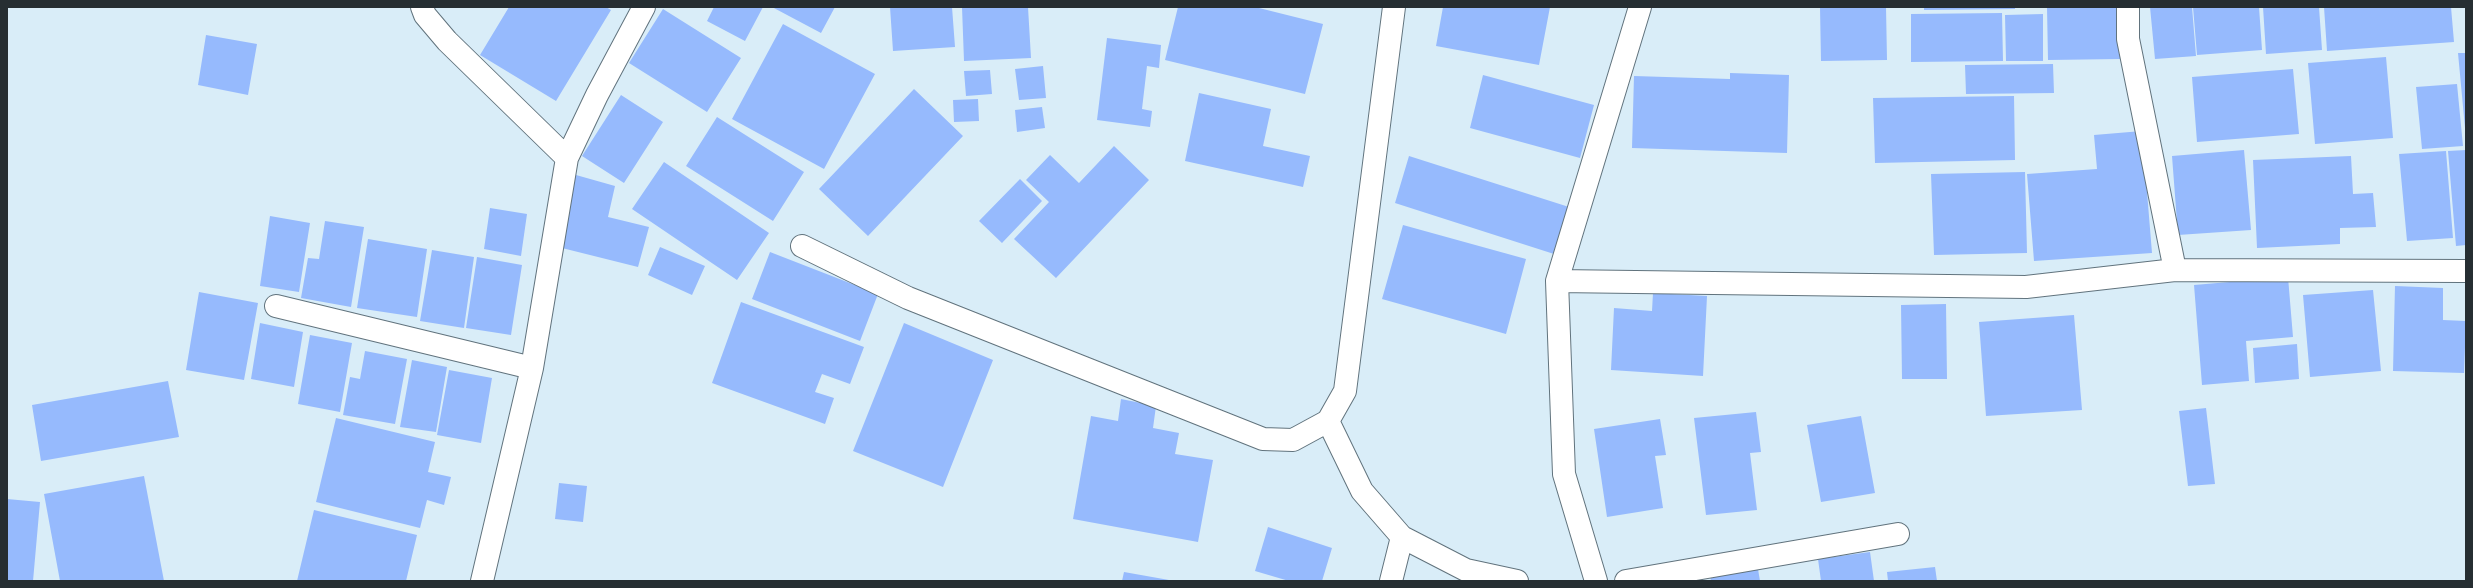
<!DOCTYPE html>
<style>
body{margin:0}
#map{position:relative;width:2473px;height:588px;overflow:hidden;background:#d9edf8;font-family:Manrope,sans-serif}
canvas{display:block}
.frame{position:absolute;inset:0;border:8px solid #262e32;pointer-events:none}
</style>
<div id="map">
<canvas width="2473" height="588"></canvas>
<div class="frame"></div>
</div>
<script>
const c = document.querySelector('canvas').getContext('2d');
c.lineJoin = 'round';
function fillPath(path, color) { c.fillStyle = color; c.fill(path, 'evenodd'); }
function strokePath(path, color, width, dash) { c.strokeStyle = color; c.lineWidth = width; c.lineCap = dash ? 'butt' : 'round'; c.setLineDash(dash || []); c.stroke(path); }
fillPath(new Path2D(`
 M509,7h97l5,3 -55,91 -76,-46z
 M714,7h49l-18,34 -38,-20z
 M772,7h63l-14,26z
 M890,7h62l3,40 -62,4z
 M962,7h66l3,51 -67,3z
 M1178,7h77l68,17 -18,70 -140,-34z
 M1443,7h107l-11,58 -103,-19z
 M1820,7h66l1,53 -66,1z
 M1924,7h91v2l-91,1z
 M2047,7h72l1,52 -72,1z
 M2150,7h42l4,49 -41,3z
 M2193,7h66l3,43 -65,5z
 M2263,7h56l3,43 -56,4z
 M2324,7h127l3,35 -127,9z
 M663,9l78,49 -34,54 -78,-49z
 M2002,13l1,48 -92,1v-48z
 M2043,14v47h-37l-1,-46z
 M783,24l92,50 -51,95 -92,-50z
 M206,35l51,9 -9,51 -50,-10z
 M1107,38l54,7 -2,23 -12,-2 -5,43 10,2 -2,16 -53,-7z
 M2458,53h8v75h-1z
 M2386,57l7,81 -78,6 -7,-81z
 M2053,64l1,29 -88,1 -1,-29z
 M1043,66l3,32 -27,2 -4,-31z
 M2293,69l6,65 -102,8 -5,-65z
 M990,70l2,24 -26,2 -2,-25z
 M1730,73l59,2 -2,78 -155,-5 2,-72 96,3z
 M1483,75l111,30 -14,53 -110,-30z
 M2457,84l6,62 -41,3 -6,-62z
 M914,89l49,47 -95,100 -49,-47z
 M1199,93l72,16 -8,37 47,10 -7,31 -118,-26z
 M621,95l42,27 -39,61 -42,-27z
 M2014,96l1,64 -140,3 -2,-65z
 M978,99l1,22 -25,1 -1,-22z
 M1042,107l3,21 -28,4 -2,-22z
 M717,117l87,55 -31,49 -87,-55z
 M2142,131l10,122 -118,8 -7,-87 70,-5 -3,-34z
 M1114,146l35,34 -93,98 -42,-39 35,-37 -23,-22 24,-25 29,28z
 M2244,150l7,80 -73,5 -6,-79z
 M2466,150v95l-10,1 -8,-95z
 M2446,151l7,87 -46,3 -8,-87z
 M1409,156l160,51 -15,47 -159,-51z
 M2351,156l2,38 20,-1 3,34 -36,1v16l-83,4 -4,-88z
 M664,162l105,71 -32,47 -105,-71z
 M2025,172l2,81 -93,2 -3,-81z
 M576,175l39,11 -7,31 41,10 -11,40 -80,-20z
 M1020,179l22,22 -40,42 -23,-22z
 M490,208l37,6 -6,42 -37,-7z
 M270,216l40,7 -11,69 -39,-6z
 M325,221l39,6 -13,80 -50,-9 7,-40 11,1z
 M1403,225l123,34 -20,75 -124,-35z
 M368,239l59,10 -10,68 -60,-9z
 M660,247l45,19 -13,29 -44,-20z
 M432,250l42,7 -10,71 -44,-7z
 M770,252l108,42 -18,47 -108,-42z
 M477,257l45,8 -11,70 -45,-7z
 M2288,277l5,60 -47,4 3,40 -47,4 -8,-100z
 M2395,286l48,2v32l23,1 -2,52 -71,-2z
 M2373,290l8,81 -71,6 -7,-82z
 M199,292l59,11 -14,77 -58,-10z
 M1653,293l54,3 -4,80 -92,-6 3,-62 38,3z
 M741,302l123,45 -14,37 -28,-10 -7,18 19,6 -9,26 -113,-41z
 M1946,304l1,75h-45l-1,-74z
 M2074,315l8,95 -96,6 -7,-94z
 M260,323l43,9 -9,55 -43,-8z
 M904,323l89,37 -50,127 -90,-36z
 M310,335l42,8 -12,69 -42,-8z
 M2297,344l2,35 -44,4 -2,-35z
 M365,351l42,8 -12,65 -52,-9 7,-38 10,2z
 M412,360l35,7 -11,65 -36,-5z
 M449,370l43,8 -11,65 -44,-8z
 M168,381l11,56 -138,24 -9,-56z
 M1121,399l35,7 -3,22 26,5 -4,21 38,6 -15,82 -125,-23 18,-103 27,5z
 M2206,408l9,76 -27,2 -9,-75z
 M1756,412l5,40 -11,1 7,57 -51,5 -12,-97z
 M1861,416l14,77 -54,9 -14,-77z
 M336,418l99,24 -7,30 23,5 -7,28 -17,-5 -7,28 -104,-26z
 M1660,419l6,36 -11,1 8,52 -56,9 -13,-88z
 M144,476l20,105h-104l-16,-87z
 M559,483l28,3 -4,36 -28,-3z
 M7,499l33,3 -7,79h-26z
 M314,510l103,25 -11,46h-109z
 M1268,527l64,21 -10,33h-33l-34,-10z
 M1870,552l4,29h-53l-3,-22z
 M1935,567l2,14h-49l-1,-9z
 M1758,569l2,12h-49l-1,-5z
 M1124,572l45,8v1h-47z`), '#96bafd');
const minor = new Path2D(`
 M422,7l3,8 22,26 120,117
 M2128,7v32l47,231
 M802,246l106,52 355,141 30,1 35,-19 17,-30 49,-384
 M1557,281l469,6 149,-17 291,1
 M276,306l256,62
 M1328,421l34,70 40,46 64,33 51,11
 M482,581l50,-213 35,-210 30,-63 47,-88
 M1391,581l11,-44
 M1596,581l-32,-107 -7,-193 83,-274
 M1626,581l272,-47`);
strokePath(minor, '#61737d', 24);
strokePath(minor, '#fff', 22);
</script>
